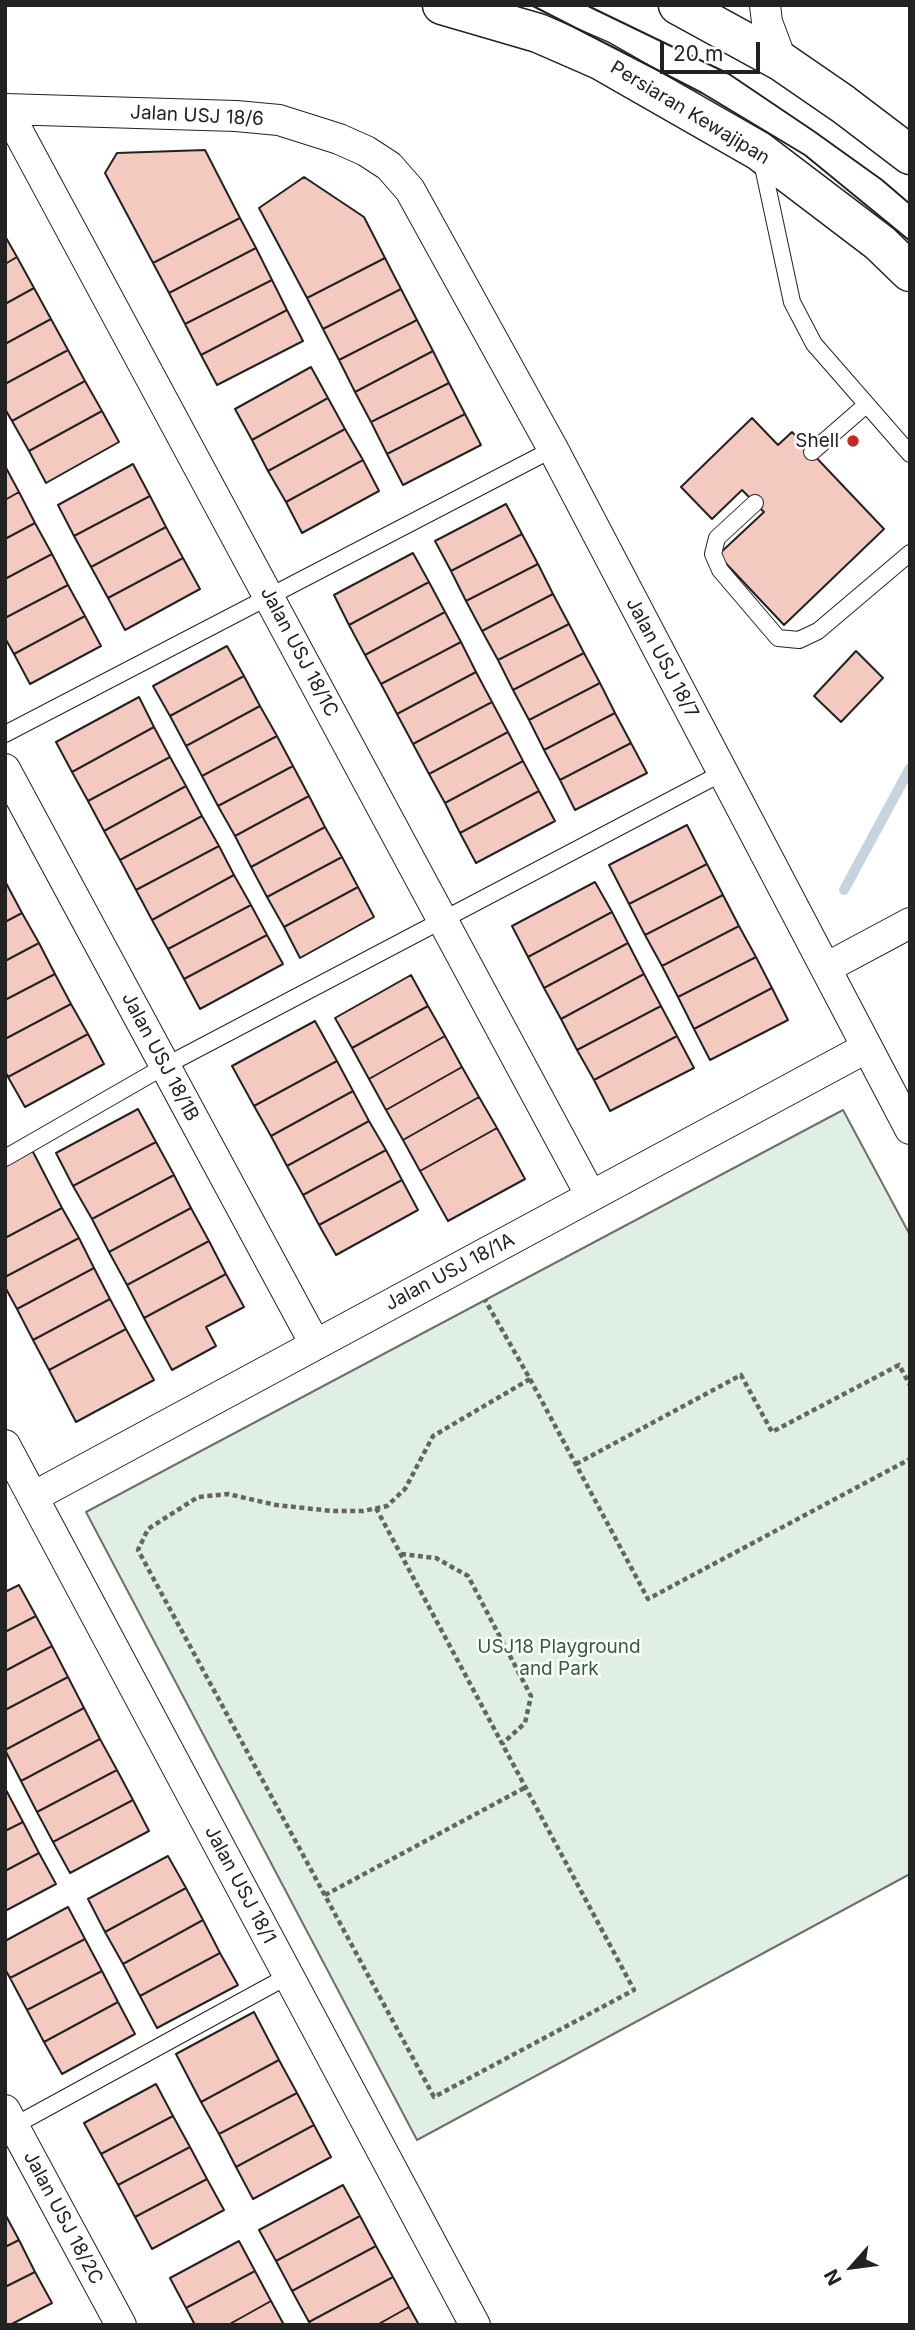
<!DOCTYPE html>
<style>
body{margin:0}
#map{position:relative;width:915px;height:2330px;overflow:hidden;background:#fff;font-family:Inter,sans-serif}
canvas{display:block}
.frame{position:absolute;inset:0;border:7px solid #222;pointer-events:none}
.north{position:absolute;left:817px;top:2232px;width:70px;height:70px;-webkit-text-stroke:5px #fff;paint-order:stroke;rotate:242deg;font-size:19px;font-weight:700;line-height:28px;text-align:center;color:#222}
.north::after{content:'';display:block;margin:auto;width:24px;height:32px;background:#222;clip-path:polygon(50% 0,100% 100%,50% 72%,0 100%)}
.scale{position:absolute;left:660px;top:42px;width:100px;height:32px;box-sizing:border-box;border:4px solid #222;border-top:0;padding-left:9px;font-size:21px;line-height:24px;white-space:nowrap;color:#222;-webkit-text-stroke:5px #fff;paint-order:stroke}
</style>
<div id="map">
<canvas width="915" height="2330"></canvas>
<div class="frame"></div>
<div class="north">N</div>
<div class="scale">20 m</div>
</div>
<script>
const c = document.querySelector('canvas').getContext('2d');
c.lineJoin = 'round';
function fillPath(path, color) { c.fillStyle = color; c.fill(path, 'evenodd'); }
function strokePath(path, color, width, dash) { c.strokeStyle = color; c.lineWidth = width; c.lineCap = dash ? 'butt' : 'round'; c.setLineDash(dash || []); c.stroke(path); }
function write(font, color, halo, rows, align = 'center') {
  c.font = font + ' Inter,sans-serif'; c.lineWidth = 5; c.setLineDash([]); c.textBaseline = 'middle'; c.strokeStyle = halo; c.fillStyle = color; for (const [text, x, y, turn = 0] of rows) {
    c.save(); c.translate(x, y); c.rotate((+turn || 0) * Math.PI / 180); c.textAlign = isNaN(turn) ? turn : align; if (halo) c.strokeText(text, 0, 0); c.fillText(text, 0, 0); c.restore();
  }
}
const green = new Path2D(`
 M843,1110l67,125v639l-493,266 -331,-628z`);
fillPath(green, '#e0efe3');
strokePath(green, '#6f6f6f', 2);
strokePath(new Path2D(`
 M844,890l66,-122`), '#c7d3dd', 10);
const building = new Path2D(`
 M205,150l35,68 -87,45 -48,-90 12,-20z
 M304,177l60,40 21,41 -78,40 -48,-90z
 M240,218l16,30 -87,45 -16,-30z
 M5,236l12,21 -12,7z
 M256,248l16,32 -87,44 -16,-31z
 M17,257l17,31 -29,16v-40z
 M385,258l16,31 -78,40 -16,-31z
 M272,280l15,30 -86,45 -16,-31z
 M34,288l17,31 -46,25v-40z
 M401,289l16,31 -78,40 -16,-31z
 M287,310l16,31 -86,44 -16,-30z
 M51,319l17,31 -63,34v-40z
 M417,320l16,31 -78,41 -16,-32z
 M68,350l17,31 -73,40 -7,-12v-25z
 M433,351l16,32 -78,39 -16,-30z
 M311,367l17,31 -76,42 -17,-31z
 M85,381l17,30 -73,40 -17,-30z
 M449,383l16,31 -78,40 -16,-32z
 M328,398l17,31 -77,42 -16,-31z
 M102,411l17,31 -73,41 -17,-32z
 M465,414l16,31 -78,40 -16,-31z
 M752,418l26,27 14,-13 92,97 -100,96 -66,-70 46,-43 -22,-22 -30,29 -31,-32z
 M345,429l18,31 -77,42 -18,-31z
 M363,460l16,31 -77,42 -16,-31z
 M133,464l17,32 -76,40 -16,-31z
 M5,466l14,26 -14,8z
 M19,492l16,31 -30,16v-39z
 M150,496l16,31 -75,40 -17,-31z
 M506,504l16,30 -71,37 -16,-30z
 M35,523l17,31 -47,25v-40z
 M166,527l17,31 -75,40 -17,-31z
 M522,534l16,30 -72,37 -15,-30z
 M413,553l16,29 -80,43 -15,-30z
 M52,554l16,31 -63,33v-39z
 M183,558l17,31 -75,41 -17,-32z
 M538,564l15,30 -71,37 -16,-30z
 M429,582l16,30 -80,43 -16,-30z
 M68,585l17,31 -71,38 -9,-16v-20z
 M553,594l16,30 -71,36 -16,-29z
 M445,612l16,30 -80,42 -16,-29z
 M85,616l16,30 -71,38 -16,-30z
 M569,624l15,29 -71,37 -15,-30z
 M461,642l15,30 -79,42 -16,-30z
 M227,646l17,30 -74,40 -17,-30z
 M856,651l27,27 -42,44 -27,-26z
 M584,653l16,30 -71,37 -16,-30z
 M476,672l16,30 -79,42 -16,-30z
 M244,676l16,30 -74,40 -16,-30z
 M600,683l15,30 -71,37 -15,-30z
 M139,697l15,30 -82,45 -16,-30z
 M492,702l16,30 -79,42 -16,-30z
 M260,706l17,30 -75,40 -16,-30z
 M615,713l16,30 -71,37 -16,-30z
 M154,727l16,30 -82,44 -16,-29z
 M508,732l15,29 -78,42 -16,-29z
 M277,736l16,30 -75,40 -16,-30z
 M631,743l16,30 -72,37 -15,-30z
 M170,757l16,29 -82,45 -16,-30z
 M523,761l16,30 -79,42 -15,-30z
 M293,766l16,30 -74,40 -17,-30z
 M186,786l16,30 -82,44 -16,-29z
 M539,791l16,30 -79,42 -16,-30z
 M309,796l16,31 -74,40 -16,-31z
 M202,816l17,30 -83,44 -16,-30z
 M687,825l20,39 -78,40 -20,-39z
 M325,827l17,30 -75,40 -16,-30z
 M219,846l15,29 -82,45 -16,-30z
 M342,857l16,30 -74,40 -17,-30z
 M707,864l16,31 -78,40 -16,-31z
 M234,875l17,30 -83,44 -16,-29z
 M595,882l17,30 -84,45 -16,-31z
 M6,883l16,30 -17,9v-38z
 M358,887l16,30 -74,41 -16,-31z
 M723,895l16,31 -77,40 -17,-31z
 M251,905l16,30 -83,44 -16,-30z
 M612,912l16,31 -84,45 -16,-31z
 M22,913l17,30 -34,18v-39z
 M739,926l17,31 -78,40 -16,-31z
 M267,935l16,29 -83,45 -16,-30z
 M39,943l16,31 -50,26v-39z
 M628,943l16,31 -83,45 -17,-31z
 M756,957l16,31 -78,41 -16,-32z
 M55,974l16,30 -66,35v-39z
 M644,974l17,32 -84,44 -16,-31z
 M411,975l17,31 -76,42 -17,-30z
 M772,988l16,32 -78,40 -16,-31z
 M71,1004l17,30 -80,43 -3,-6v-32z
 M428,1006l17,30 -76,43 -17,-31z
 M661,1006l16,30 -83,44 -17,-30z
 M315,1021l22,40 -83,45 -22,-40z
 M88,1034l16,30 -79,43 -17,-30z
 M445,1036l17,31 -76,43 -17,-31z
 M677,1036l17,32 -84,43 -16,-31z
 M337,1061l16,30 -82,45 -17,-30z
 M462,1067l17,30 -76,43 -17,-30z
 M353,1091l16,30 -82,45 -16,-30z
 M479,1097l18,31 -77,43 -17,-31z
 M138,1109l18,33 -83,44 -17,-33z
 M369,1121l17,29 -83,45 -16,-29z
 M497,1128l28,51 -77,42 -28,-50z
 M156,1142l18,33 -82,44 -19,-33z
 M32,1150l30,58 -57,30v-74z
 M386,1150l16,30 -83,45 -16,-30z
 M174,1175l17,33 -82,44 -17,-33z
 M402,1180l16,30 -82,45 -17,-30z
 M62,1208l17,30 -74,39v-39z
 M191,1208l18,33 -82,44 -18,-33z
 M79,1238l15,30 -77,41 -12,-22v-10z
 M209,1241l17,33 -82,44 -17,-33z
 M94,1268l16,31 -77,41 -16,-31z
 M226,1274l18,33 -38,20 10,19 -44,24 -28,-52z
 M110,1299l16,30 -77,41 -16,-30z
 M126,1329l28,51 -78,42 -27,-52z
 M19,1585l17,31 -31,16v-40z
 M36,1616l16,30 -47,25v-39z
 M52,1646l16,31 -63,33v-39z
 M68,1677l16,31 -79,42v-40z
 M84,1708l16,31 -79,42 -16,-31z
 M100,1739l17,31 -80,42 -16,-31z
 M117,1770l16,30 -80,42 -16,-30z
 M6,1790l17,32 -18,9v-40z
 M133,1800l16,31 -79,42 -17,-31z
 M23,1822l16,31 -34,18v-40z
 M39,1853l17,31 -51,27v-40z
 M168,1856l18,32 -81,44 -17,-33z
 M186,1888l17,32 -80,44 -18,-32z
 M68,1907l17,32 -75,39 -5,-9v-28z
 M203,1920l17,33 -80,43 -17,-32z
 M85,1939l17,32 -75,39 -17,-32z
 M220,1953l18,32 -81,43 -17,-32z
 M102,1971l16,31 -74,40 -17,-32z
 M118,2002l17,32 -73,40 -18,-32z
 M254,2012l25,48 -78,42 -25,-48z
 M279,2060l18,33 -78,41 -18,-32z
 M156,2084l17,32 -72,38 -17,-31z
 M297,2093l17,32 -78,42 -17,-33z
 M173,2116l17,31 -72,38 -17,-31z
 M314,2125l17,32 -78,42 -17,-32z
 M190,2147l17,32 -72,38 -17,-32z
 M207,2179l17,31 -72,39 -17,-32z
 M343,2185l17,31 -84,45 -17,-31z
 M5,2214l14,26 -14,7z
 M360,2216l16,30 -84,45 -16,-30z
 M19,2240l16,32 -30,15v-40z
 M239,2241l16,30 -69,37 -16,-30z
 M376,2246l17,31 -84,45 -17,-31z
 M255,2271l16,30 -43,24h-33l-9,-17z
 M35,2272l17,31 -42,22h-5v-38z
 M393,2277l16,30 -32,18h-66l-2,-3z
 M271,2301l13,24h-56z
 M409,2307l10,18h-42z`);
fillPath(building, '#f3c9c0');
strokePath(building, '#222', 2);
const service = new Path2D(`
 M762,162l30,140 22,42 96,110
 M812,452l54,-47
 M755,503l-38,35 -4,16 7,16 58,68 21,2 19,-9 92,-78
 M5,734l548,-285
 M5,1158l160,-92 557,-293
 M10,2128l278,-152`);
const minor = new Path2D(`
 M765,5l2,17 15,40
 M5,109l231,7 43,4 60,19 27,12 23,15 21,24 143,259 357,680
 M6,109l585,1087
 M5,769l310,575
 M826,968l84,-45
 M5,1445l470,880
 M33,1497l833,-449
 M5,2110l116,215`);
const primary = new Path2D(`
 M442,5l96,28 62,27 159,91 121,92 30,29
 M678,5l104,57 61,42 67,51`);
strokePath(service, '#222', 18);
strokePath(minor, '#222', 32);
strokePath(primary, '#222', 41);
strokePath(new Path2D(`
 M530,1379l118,220 262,-140
 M576,1464l165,-89 31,57 127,-67 11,20
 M376,1508l258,482 -200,107 -296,-547 10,-21 50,-32 30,-3 48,11 56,6h31l24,-5 18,-17 28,-53 97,-57 -45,-79
 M401,1554l35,4 32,18 63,120 -6,27 -23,21
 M325,1895l201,-108`), '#646464', 4.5, [5, 3.5]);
strokePath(service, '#fff', 16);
strokePath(minor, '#fff', 30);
strokePath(primary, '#fff', 38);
strokePath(new Path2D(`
 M531,5l171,88 103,62 105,86
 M586,5l143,69 86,58 67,48 28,24`), '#222', 2);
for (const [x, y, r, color] of [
 [853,441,7,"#c62828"]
]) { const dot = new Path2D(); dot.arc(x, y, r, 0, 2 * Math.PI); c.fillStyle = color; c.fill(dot); strokePath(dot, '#fff', 2.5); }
write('19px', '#222', '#fff', [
 ["Persiaran Kewajipan",690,113,31],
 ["Jalan USJ 18/6",197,116,3],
 ["Jalan USJ 18/1C",299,652,62],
 ["Jalan USJ 18/7",662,658,62],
 ["Jalan USJ 18/1B",160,1057,62],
 ["Jalan USJ 18/1A",450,1272,-28],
 ["Jalan USJ 18/1",240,1885,62],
 ["Jalan USJ 18/2C",63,2218,62]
]);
write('19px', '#222', '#fff', [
 ["Shell",839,441]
], 'right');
write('19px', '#2f5e38', '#fff', [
 ["USJ18 Playground",559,1647],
 ["and Park",559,1669]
]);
</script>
